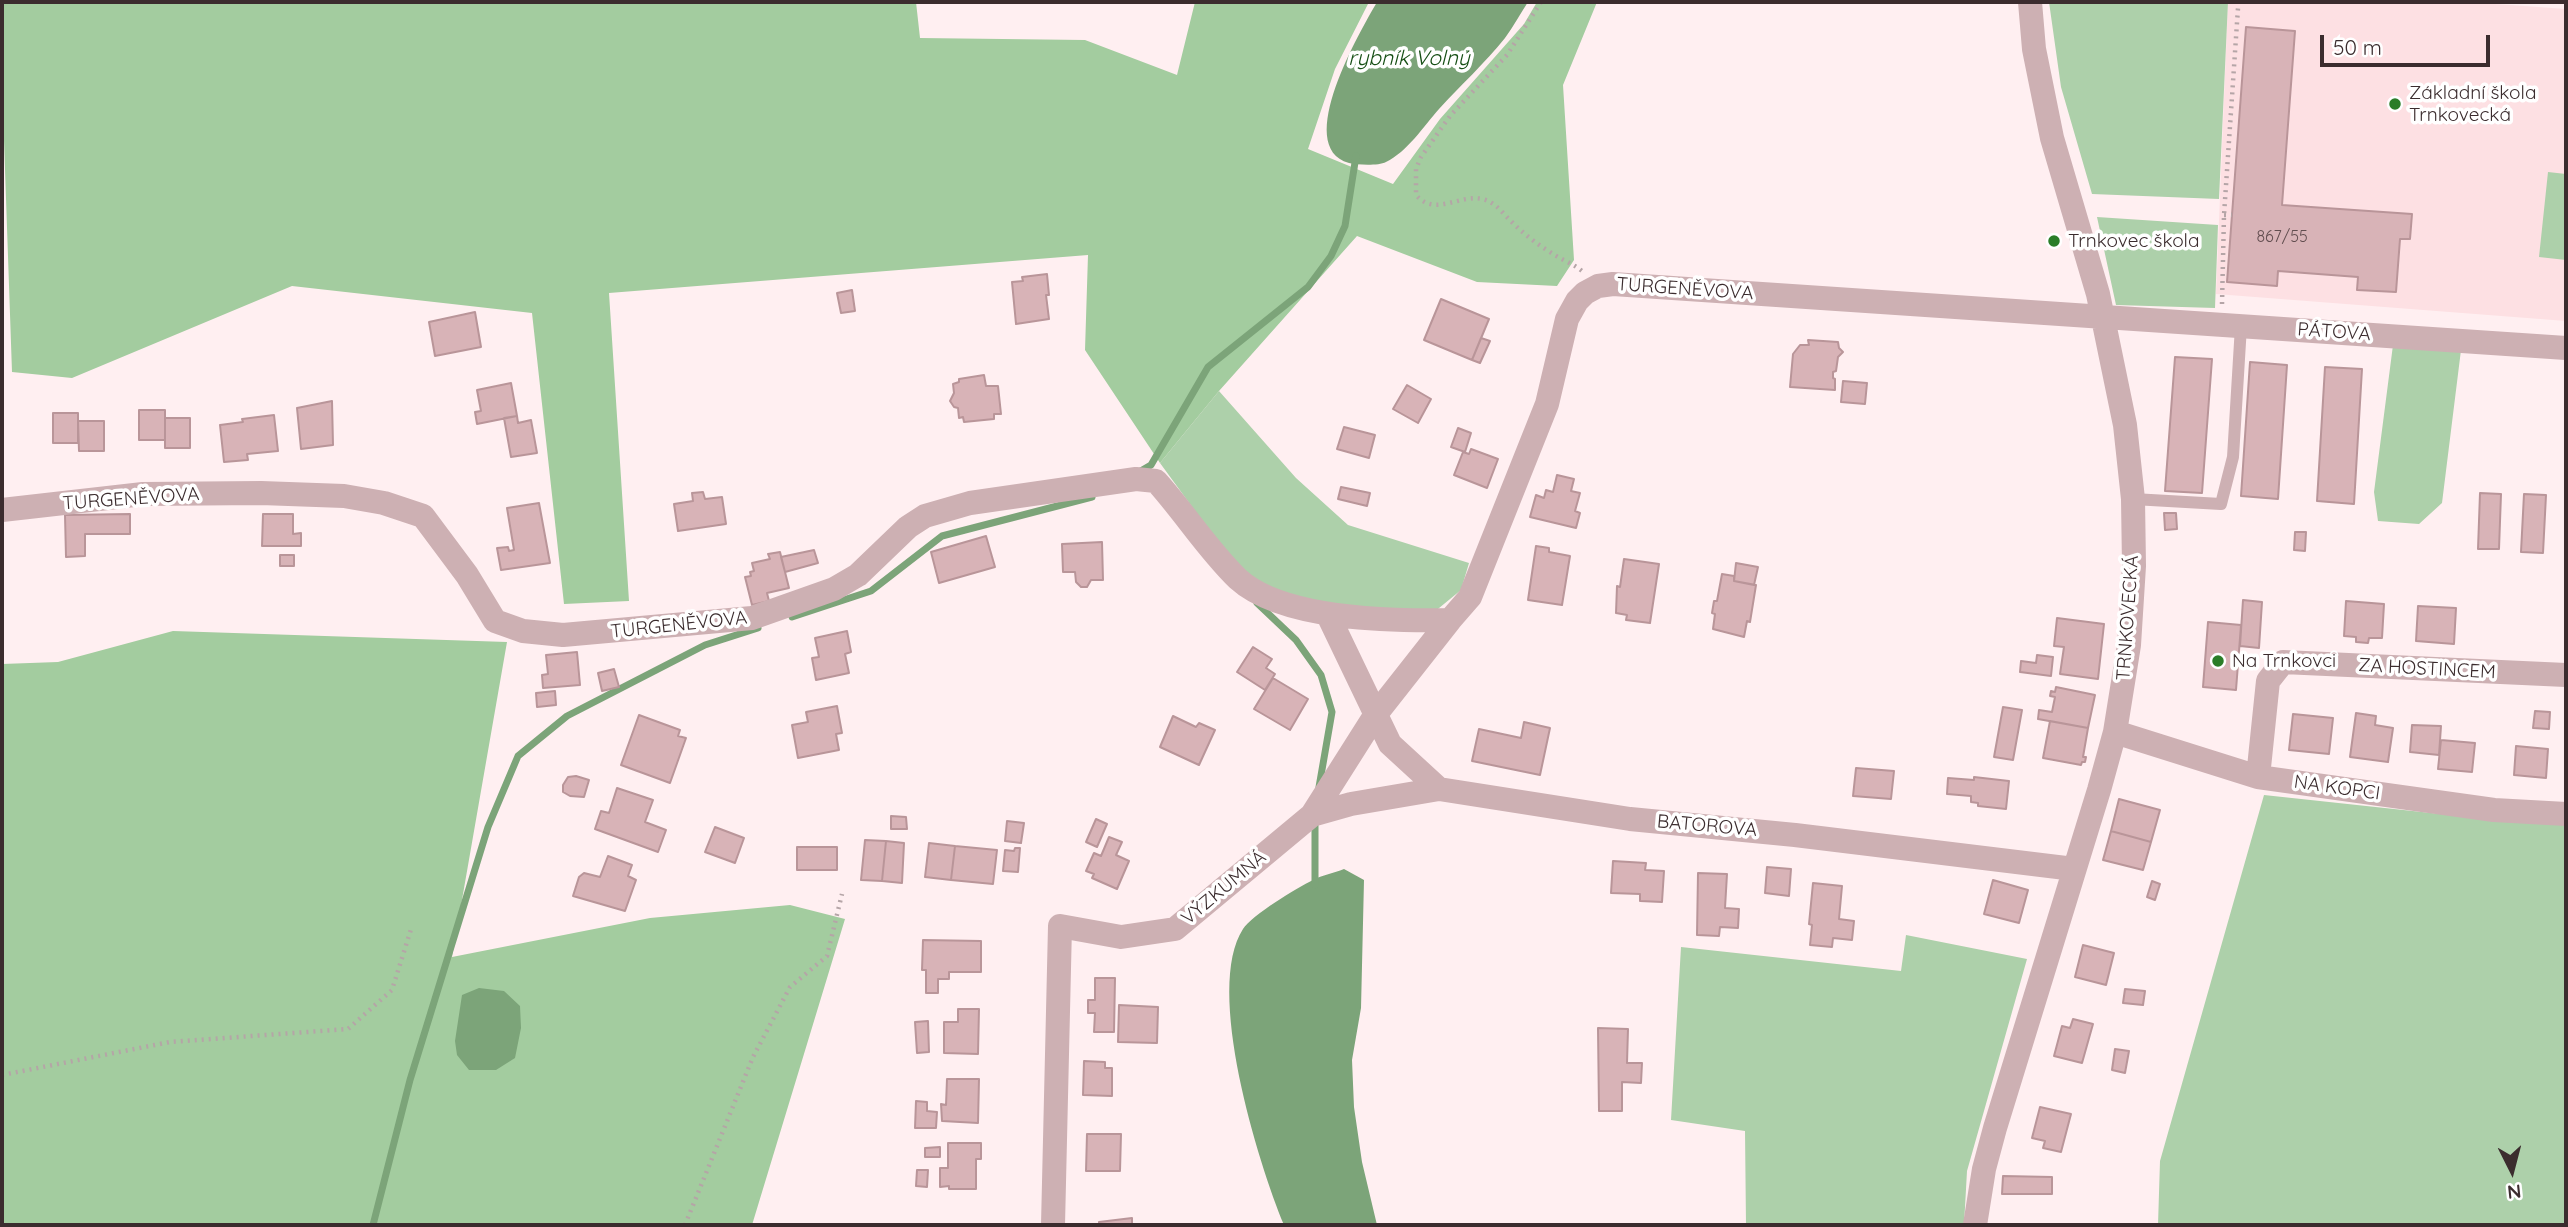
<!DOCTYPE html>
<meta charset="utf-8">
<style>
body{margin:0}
#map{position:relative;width:2568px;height:1227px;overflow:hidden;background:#ffeff1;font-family:Quicksand,sans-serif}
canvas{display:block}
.frame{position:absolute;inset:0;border:4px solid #3b2c2e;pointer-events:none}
.north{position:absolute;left:2477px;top:1136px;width:70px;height:70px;-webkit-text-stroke:5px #fff;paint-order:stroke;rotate:174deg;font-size:19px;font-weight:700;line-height:28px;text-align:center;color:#3b2c2e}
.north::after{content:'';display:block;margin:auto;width:24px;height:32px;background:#3b2c2e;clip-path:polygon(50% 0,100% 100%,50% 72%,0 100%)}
.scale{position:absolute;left:2320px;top:35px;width:170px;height:32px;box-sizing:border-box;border:4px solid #3b2c2e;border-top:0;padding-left:9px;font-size:21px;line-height:24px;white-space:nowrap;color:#3b2c2e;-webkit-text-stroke:5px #fff;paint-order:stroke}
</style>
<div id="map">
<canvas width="2568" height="1227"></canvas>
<div class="frame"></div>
<div class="north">N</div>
<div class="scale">50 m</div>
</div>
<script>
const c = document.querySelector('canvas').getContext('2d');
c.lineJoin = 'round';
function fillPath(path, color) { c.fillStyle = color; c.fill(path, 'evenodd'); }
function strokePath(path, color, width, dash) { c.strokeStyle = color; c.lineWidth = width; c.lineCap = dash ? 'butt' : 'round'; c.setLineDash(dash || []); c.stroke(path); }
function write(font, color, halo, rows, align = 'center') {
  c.font = font + ' Quicksand,sans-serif'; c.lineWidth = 7; c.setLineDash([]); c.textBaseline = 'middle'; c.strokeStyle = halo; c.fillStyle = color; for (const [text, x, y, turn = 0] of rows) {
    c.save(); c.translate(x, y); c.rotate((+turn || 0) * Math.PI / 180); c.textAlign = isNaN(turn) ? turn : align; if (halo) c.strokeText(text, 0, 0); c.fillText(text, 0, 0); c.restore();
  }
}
fillPath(new Path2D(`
 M2228,2h240l98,7v312l-350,-27z`), '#fde0e3');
fillPath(new Path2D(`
 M2049,2h179l-9,197 -127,-5 -31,-107z
 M2548,172l18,2v86l-27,-3z
 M2097,217l121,8 -3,83 -99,-3z
 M2393,345l68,5 -19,153 -23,21 -41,-3 -4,-29z
 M1219,391l77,87 52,47 121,38 -8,27 -28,23 -106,-5 -71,-26 -34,-34 -62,-85z
 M2264,795l223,24 79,5v401h-408l2,-64z
 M1906,935l121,24 -60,212 -3,54h-218l-1,-94 -74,-11 10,-173 220,24z`), '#add0aa');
fillPath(new Path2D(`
 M2,2h914l4,36 165,2 92,35 18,-73h174l-34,67 -27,80 85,35 47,-65 84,-95 13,-22h60l-34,83 11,175 -17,26 -80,-4 -120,-46 -138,155 -59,72 -75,-113 3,-95 -479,38 20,308 -65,3 -32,-291 -240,-27 -220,92 -60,-6 -10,-289z
 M173,631l334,11 -55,315 198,-39 140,-13 55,14 -93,306h-750v-561l56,-2z`), '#a3cc9f');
fillPath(new Path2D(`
 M1377,2h151c-8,12 -15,25 -23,36 -20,25 -44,47 -66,71 -15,17 -32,43 -53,53 -8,4 -28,3 -37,1 -57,-16 12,-133 28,-161z
 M1344,869l20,11 -3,128 -9,52 2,47 8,55 15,63h-93c-26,-63 -80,-236 -41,-296 9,-14 54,-41 70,-49 9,-5 21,-7 31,-11z
 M479,988l25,3 16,15 1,22 -6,30 -19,12h-27l-12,-15 -2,-14 7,-46z`), '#7ca479');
strokePath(new Path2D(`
 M1139,472l12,-7 57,-98 100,-80 23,-31 14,-30 11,-70
 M1257,603l39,37 25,35 11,37 -13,75
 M792,617l79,-26 71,-55 150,-39
 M1315,820v65
 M373,1225l37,-145 78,-253 30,-71 49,-40 138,-71 53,-17`), '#7ca479', 7);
const building = new Path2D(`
 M2246,27l49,4 -13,174 130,9 -2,25h-10l-4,53 -39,-2 1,-13 -80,-6 -1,15 -50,-4z
 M1047,274l2,21h-3l3,24 -33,5 -4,-42 11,-1 -1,-4z
 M852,290l3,21 -14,2 -4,-20z
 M1441,299l48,20 -17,41 -48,-20z
 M475,312l6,35 -46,9 -6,-34z
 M1481,338l9,3 -10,22 -8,-3z
 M1808,340l30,2 1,6 4,4 -5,5 -2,14 -3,1v6l2,1v11l-45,-3 3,-33 7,-9h9z
 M2175,357l37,2 -10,134 -37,-2z
 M2250,362l37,3 -9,134 -37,-3z
 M2325,367l37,2 -8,135 -37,-3z
 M984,375l2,11h12l3,28h-7v5l-30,3 -1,-5 -4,1 -1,-10 -4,-1 -4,-6 4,-8 -1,-9 6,-2v-3z
 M1843,381l24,2 -2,21 -24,-2z
 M511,383l6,33 -40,8 -2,-12 6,-1 -4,-21z
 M1407,385l24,14 -13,24 -25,-14z
 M332,401l1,44 -32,4 -4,-41z
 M139,410h26v30h-26z
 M53,413h25v30h-25z
 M274,415l4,36 -31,3 1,6 -24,2 -4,-37 23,-3 -1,-3z
 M517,416l1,7 13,-3 6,33 -26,4 -7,-39z
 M165,418h25v30h-25z
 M78,421h26v30h-25z
 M1344,427l31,8 -6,23 -32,-9z
 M1458,428l13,5 -6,19 -14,-5z
 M1471,449l27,10 -11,29 -33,-13 9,-23 6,2z
 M1557,475l17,4 -3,12 9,2 -5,18 5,2 -4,15 -46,-11 6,-22 8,3 2,-8 7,2z
 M1341,487l29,6 -3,13 -29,-7z
 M703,492l2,7 17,-2 4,27 -48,7 -4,-27 19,-3 -1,-8z
 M2480,493l21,1 -2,55h-21z
 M2524,494l22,1 -3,58 -22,-1z
 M539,503l11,60 -49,7 -4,-22 11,-1 1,4 5,-1 -7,-42z
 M2164,513h12l1,16 -12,1z
 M130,514v20h-45v22l-19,1 -1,-42z
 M263,514h30v20l8,-1v13h-39z
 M2295,532h11l-1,19 -11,-1z
 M986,536l9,31 -56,16 -8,-31z
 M1102,542l1,38h-12l-4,7h-6l-5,-5 -1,-10h-12l-1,-28z
 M1536,546l13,2v4l21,4 -8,49 -34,-5z
 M814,550l4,13 -33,9 -4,-15z
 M780,552l9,36 -22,5 2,8 -17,4 -7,-28 6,-1 -1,-4 4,-1 -2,-8 18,-4 -2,-5z
 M280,555h14v11h-14z
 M1624,559l35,5 -9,59 -24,-3 1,-5 -11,-2 1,-27 3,1z
 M1736,563l22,4 -4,18 -20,-4z
 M1722,574l12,2v5l22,4 -6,37 -3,-1 -3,16 -31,-8 2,-15 -3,-1 2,-12h3z
 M2243,600l19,2 -3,46 -19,-2z
 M2346,601l38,3 -2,34h-13l-1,5 -12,-1v-5l-12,-1z
 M2418,606l38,2 -2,36 -38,-3z
 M2057,618l47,6 -6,55 -38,-5 4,-27 -10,-1z
 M2208,622l33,3 -5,65 -33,-3z
 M847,631l4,21 -6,2 4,19 -33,7 -4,-22 7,-1 -4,-19z
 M1253,647l19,12 -6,9 9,6 -10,16 -28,-18z
 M577,652l3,33 -37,3 -1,-13 6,-1 -2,-19z
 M2037,655l16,2 -2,19 -31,-4 1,-11 15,2z
 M614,669l5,18 -17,4 -4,-18z
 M1273,678l35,21 -18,31 -36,-21z
 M2056,687l39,8 -7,33 -50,-9 1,-9 13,2 3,-15 -5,-1 1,-5 4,1z
 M555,691l1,14 -19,2 -1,-14z
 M837,706l5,27 -6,1 3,16 -41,8 -6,-33 16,-3 -2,-10z
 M2003,707l19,3 -9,50 -19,-3z
 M2535,711l15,1 -1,17 -16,-1z
 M2356,713l20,3 -1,9 18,3 -5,34 -38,-5z
 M2293,714l40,4 -4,36 -40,-4z
 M639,715l41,15 -2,6 8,2 -16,45 -49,-18z
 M1173,716l23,11 3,-4 16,7 -16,35 -39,-18z
 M2050,721l38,7 -5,29h3l-1,5h-3l-1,3 -38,-7z
 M1524,722l26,6 -10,47 -68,-14 7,-32 42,9z
 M2412,725l29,1 -2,29 -29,-3z
 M2441,740l34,3 -3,29 -34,-3z
 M2516,746l32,3 -2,29 -32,-3z
 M1856,768l38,3 -3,28 -38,-3z
 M576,776l13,4 -5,17 -14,-1 -7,-4v-7l5,-8z
 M1974,777l35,4 -3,28 -28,-3v-3l-7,-1v-6l-24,-2 1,-16 26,2z
 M617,788l36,12 -8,22 21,8 -8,22 -63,-23 6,-18 8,2z
 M2119,799l41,11 -9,32 -40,-11z
 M891,816l15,1 1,12h-16z
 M1096,819l11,5 -10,23 -11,-5z
 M1007,821l17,2 -3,20 -16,-2z
 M715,827l29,11 -9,25 -30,-11z
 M2111,831l40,11 -8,28 -40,-10z
 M1109,837l13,5 -6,13 13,6 -12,28 -25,-11 2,-4 -8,-3 8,-18 7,3z
 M865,840l21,1 -4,40 -21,-1z
 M886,841l18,2 -2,40 -20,-2z
 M929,843l26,3 -4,34 -26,-3z
 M955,846l42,4 -4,34 -42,-4z
 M797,847h40v23h-40z
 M1015,848h5l-2,24 -15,-1 2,-21 9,1z
 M608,856l24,9 -4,11 8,4 -11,31 -52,-15 6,-19 5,-4 16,4z
 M1613,861l33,2 -1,7 19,1 -2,31 -22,-1v-7l-29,-1z
 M1767,867l24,2 -2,27 -24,-3z
 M1698,873l29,1 -2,34 14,1 -1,19 -18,-1 -1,9 -22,-1z
 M1993,880l35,10 -9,33 -35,-9z
 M2152,881l8,3 -5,16 -8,-3z
 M1813,883l29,3 -3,33 15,2 -2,19 -19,-2 -1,9 -22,-2 2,-20 -3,-1z
 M923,940l58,1v31h-32v7h-11v14h-12v-23h-4z
 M2083,945l31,8 -8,32 -31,-8z
 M1095,978h20l-1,54h-20l1,-19h-7v-13h7z
 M2125,989l20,2 -2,14 -20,-2z
 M1119,1005l39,2 -1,36 -39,-1z
 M958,1009h21l-1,45 -34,-1v-31h14z
 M2073,1019l20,5 -11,39 -28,-7 8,-30 8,2z
 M928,1021l1,31 -12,1 -2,-31z
 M1598,1028l30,1 -1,34h15l-1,20 -19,-1v29h-23z
 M2115,1049l14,2 -4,22 -13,-3z
 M1084,1061l21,1v6h7v28l-29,-1z
 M947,1079h32l-1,44 -36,-2 -1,-17 5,1z
 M916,1101l11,1v9l10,1 -1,16h-21z
 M2040,1107l31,7 -10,38 -18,-4 2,-7 -13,-3z
 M1087,1134h34l-1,37h-34z
 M948,1143h33v16h-5v30h-27v-3l-9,1v-19h8z
 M940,1147v10h-15v-9z
 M917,1170h11l-1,17 -11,-1z
 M2003,1176l49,1v17h-50z
 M1132,1218v7h-33v-3z`);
fillPath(building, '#d8b3b7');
strokePath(building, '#b99599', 2);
strokePath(new Path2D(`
 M1541,2l-34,53 -57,61 -29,41 -5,12v26c19,22 43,-1 66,4 9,2 16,8 22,15 14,15 28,27 46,38 10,7 22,11 32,19
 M2224,215h8
 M2222,304l2,-89 14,-207
 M2,1075l168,-33 178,-13 44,-39 20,-64
 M685,1225l68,-168 37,-70 37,-31 15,-62`), '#b5a5a7', 4.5, [2, 5]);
strokePath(new Path2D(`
 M2133,499l88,5 12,-47 8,-131`), '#cdb0b3', 12);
strokePath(new Path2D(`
 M2,510l141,-16 118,-1 83,3 40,7 39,13 44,59 28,46 28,10 40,4 189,-17 82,-29 24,-14 50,-48 17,-11 45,-13 166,-24 20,2c29,32 51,68 82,98 45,41 154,42 212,41
 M1328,615l62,129 49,45 191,30 165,16 279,34
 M2115,732l143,45 236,33 72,4
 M2258,777l10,-96 15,-19 283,13
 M1312,815l39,-11 88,-15
 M1053,1225l7,-299 61,11 54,-8 137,-114 64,-101 74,-94 20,-23 77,-193 20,-85 10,-18 8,-8 13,-7 15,-2 953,64
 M1975,1225l9,-56 11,-41 104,-338 16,-58 14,-87 5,-79 -1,-67 -8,-74 -27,-131 -46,-156 -18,-89 -4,-47`), '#cdb0b3', 24);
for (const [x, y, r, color] of [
 [2395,104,7,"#2a7d28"],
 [2054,241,7,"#2a7d28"],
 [2218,661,7,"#2a7d28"]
]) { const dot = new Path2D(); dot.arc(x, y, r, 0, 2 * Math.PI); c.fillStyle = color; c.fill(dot); strokePath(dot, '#fff', 2.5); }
write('16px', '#624e50', null, [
 ["867/55",2282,237]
]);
write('19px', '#3b2c2e', '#fff', [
 ["Základní škola",2409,93],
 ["Trnkovecká",2409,115],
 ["Trnkovec škola",2068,241],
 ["Na Trnkovci",2232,661]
], 'left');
write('19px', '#3b2c2e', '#fff', [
 ["TURGENĚVOVA",1685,289,4],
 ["PÁTOVA",2334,332,4],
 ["TURGENĚVOVA",131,499,-4],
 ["TRNKOVECKÁ",2128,618,-86],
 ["TURGENĚVOVA",679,625,-6],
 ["ZA HOSTINCEM",2427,669,3],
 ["NA KOPCI",2337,788,8],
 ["BATOROVA",1707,826,5],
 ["VÝZKUMNÁ",1224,888,-40]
]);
write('italic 21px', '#164f15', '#fff', [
 ["rybník Volný",1409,59]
]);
</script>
